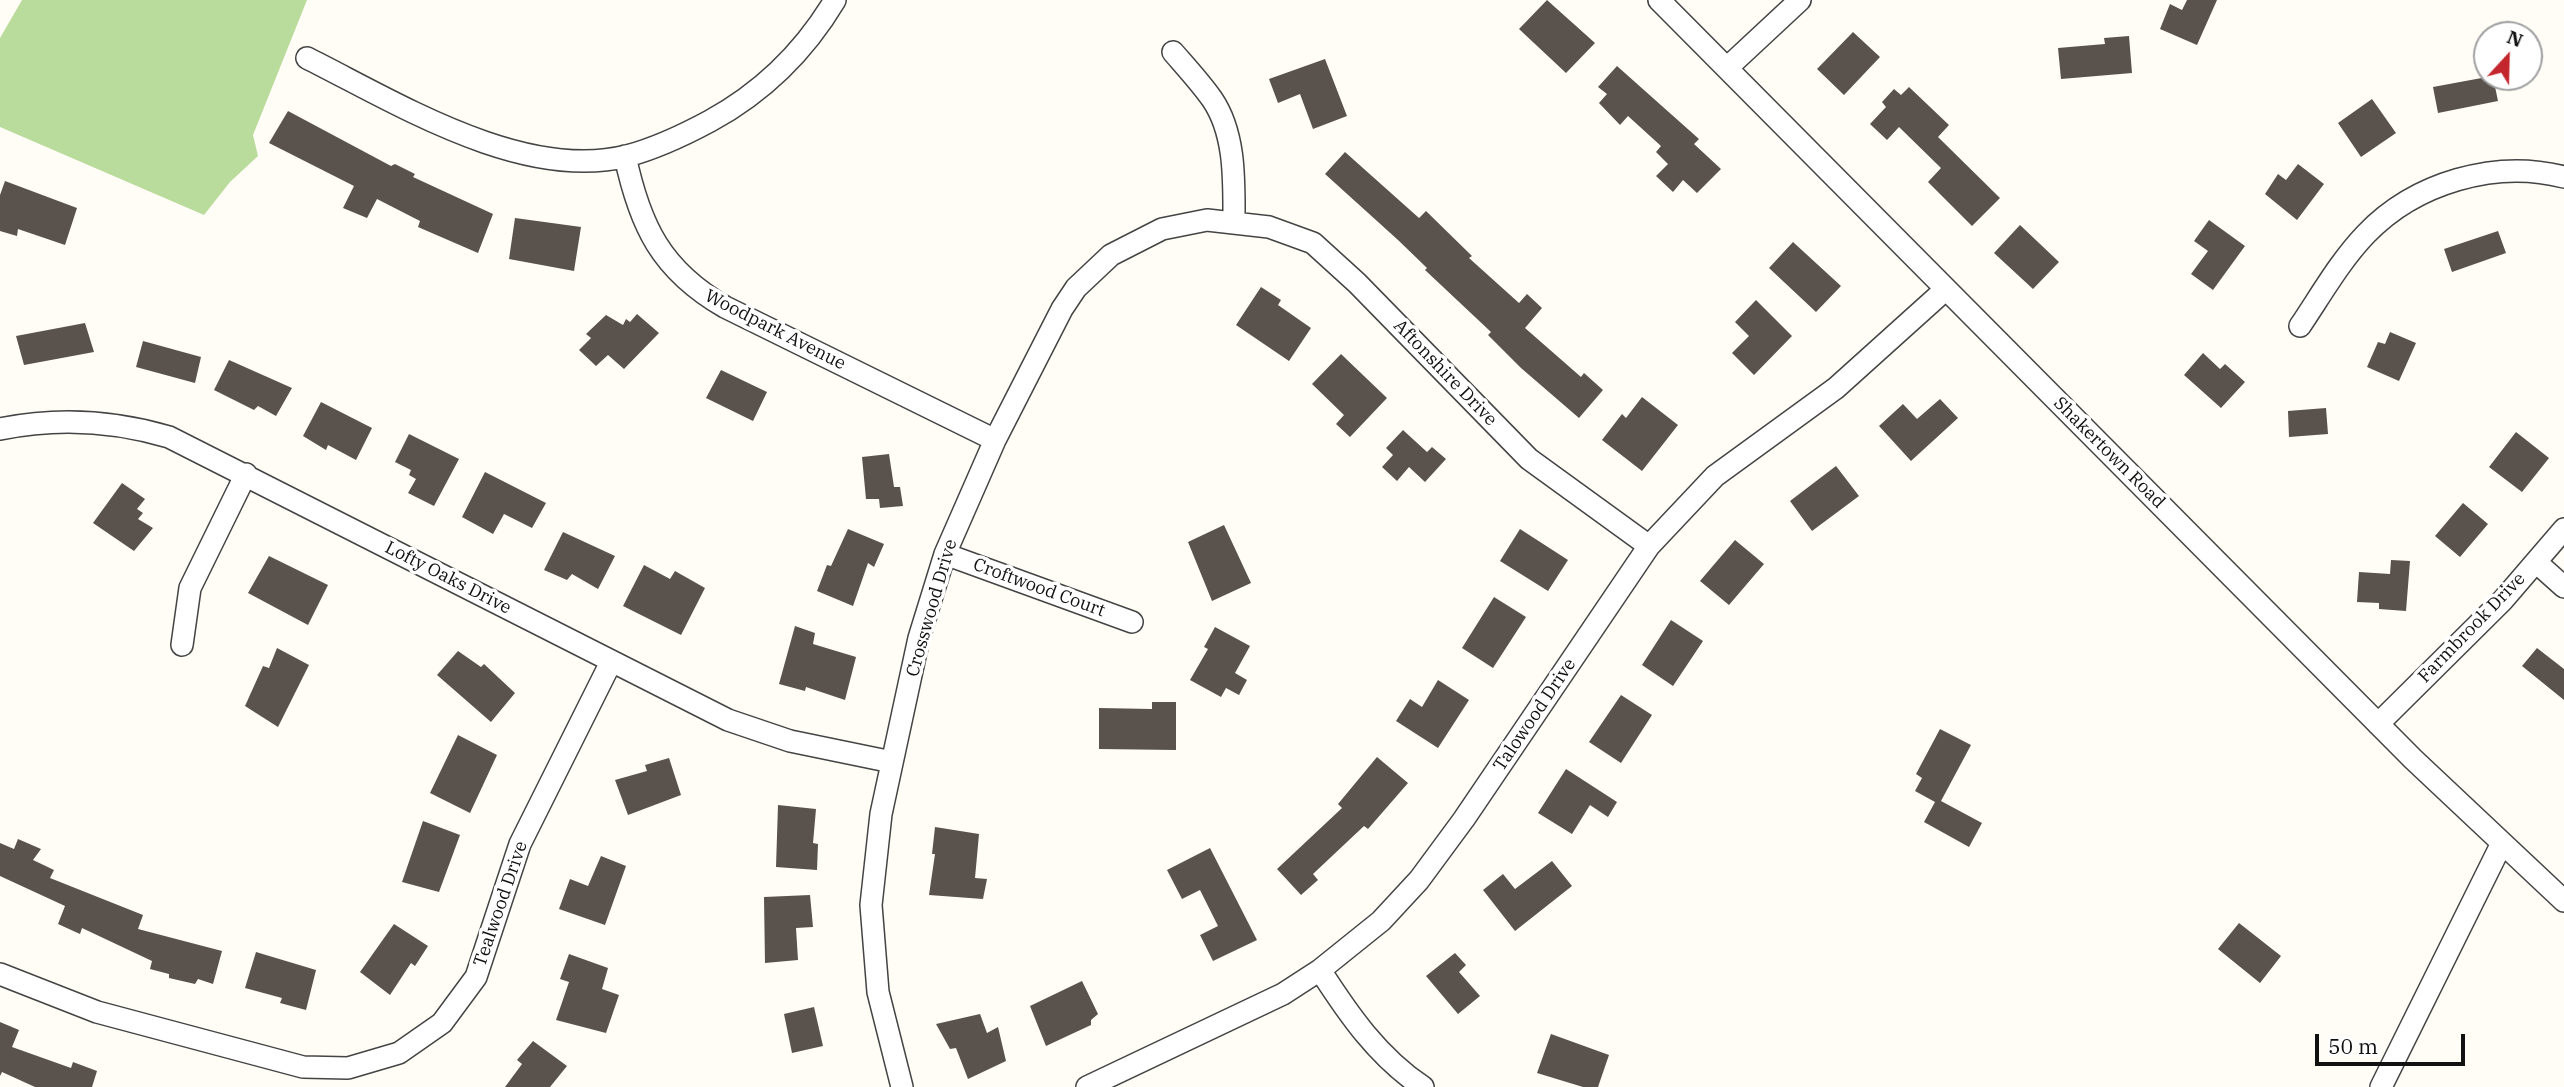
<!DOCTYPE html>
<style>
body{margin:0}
#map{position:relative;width:2564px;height:1087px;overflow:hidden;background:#fffdf5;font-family:"IBM Plex Serif",serif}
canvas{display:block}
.north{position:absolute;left:2473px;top:21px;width:70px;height:70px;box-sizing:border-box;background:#fff;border:2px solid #a0a0a0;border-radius:50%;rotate:22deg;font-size:19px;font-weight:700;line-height:28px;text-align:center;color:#111}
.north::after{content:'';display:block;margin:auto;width:24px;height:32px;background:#c4262e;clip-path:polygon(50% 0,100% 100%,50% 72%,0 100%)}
.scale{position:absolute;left:2315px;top:1034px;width:150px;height:32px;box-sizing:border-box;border:4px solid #111;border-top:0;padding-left:9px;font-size:21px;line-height:24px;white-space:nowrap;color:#111;-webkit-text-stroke:5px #fff;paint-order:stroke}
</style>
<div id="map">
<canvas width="2564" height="1087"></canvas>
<div class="north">N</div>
<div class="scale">50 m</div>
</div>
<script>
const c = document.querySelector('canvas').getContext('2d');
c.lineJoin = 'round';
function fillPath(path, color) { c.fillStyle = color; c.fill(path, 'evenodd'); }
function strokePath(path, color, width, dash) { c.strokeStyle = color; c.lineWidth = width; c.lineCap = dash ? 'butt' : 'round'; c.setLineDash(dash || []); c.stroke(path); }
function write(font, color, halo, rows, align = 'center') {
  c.font = font + ' "IBM Plex Serif",serif'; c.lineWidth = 7; c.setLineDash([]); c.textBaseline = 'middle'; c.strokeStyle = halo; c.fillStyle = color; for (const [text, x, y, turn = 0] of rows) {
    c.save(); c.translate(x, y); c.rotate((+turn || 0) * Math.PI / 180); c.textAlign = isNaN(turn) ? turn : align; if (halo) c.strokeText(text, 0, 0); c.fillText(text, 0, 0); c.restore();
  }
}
fillPath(new Path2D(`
 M22,0h285l-54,135 5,21 -28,26 -26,33 -204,-88v-89z`), '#b9dc9c');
fillPath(new Path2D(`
 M1547,0l48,43 -29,30 -47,-44z
 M2187,0h30l-20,45 -37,-16 10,-25 12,6z
 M1853,32l27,25 -36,38 -27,-26z
 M2129,36l3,37 -71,6 -3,-31 47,-4 -1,-6z
 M1325,59l22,57 -34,13 -13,-35 -22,9 -9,-24z
 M1617,66l82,73 -5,5 27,25 -24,24 -14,-13 -10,12 -17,-16 12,-12 -12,-12 5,-6 -33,-30 -8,9 -21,-22 8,-9 -9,-7z
 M2487,77h6l5,24 -60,12 -5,-26z
 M1909,87l40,38 -11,12 62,61 -28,28 -44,-44 13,-14 -42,-41 -12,13 -17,-16 16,-17 -4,-5 12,-13 7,6z
 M2372,99l24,34 -35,24 -23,-34z
 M288,111l103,55 4,-2 20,10 -2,3 80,37 -15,39 -60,-26 2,-6 -43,-22 -10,19 -24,-10 11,-22 -85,-43z
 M1345,152l74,66 7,-7 46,45 -3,2 50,45 8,-9 15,14 -17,20 56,49 3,-4 19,17 -24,28 -58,-50 -33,-33 3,-3 -66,-62 2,-2 -29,-28 -73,-66z
 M2298,164l26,20 -27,36 -32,-26 13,-20 8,6z
 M5,181l72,27 -12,37 -47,-16 -1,7 -17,-5v-36z
 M515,218l66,9 -7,44 -65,-12z
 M2209,220l36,26 -32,44 -22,-16 17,-23 -14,-10z
 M2020,225l39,37 -26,27 -39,-36z
 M2498,231l8,22 -54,19 -8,-23z
 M1793,242l48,44 -25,26 -47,-44z
 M1261,287l20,13 -3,5 33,23 -22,33 -53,-36z
 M1756,300l36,36 -38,39 -22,-22 17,-17 -14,-14z
 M637,314l22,19 -35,36 -16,-14 -12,11 -17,-16 12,-12 -5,-4 20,-19 17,10 3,-6 4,3z
 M85,323l9,29 -70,13 -8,-29z
 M2390,332l26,11 -17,38 -32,-14 11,-25 7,2z
 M143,341l58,16 -6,26 -59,-16z
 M2203,353l17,16 5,-5 20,18 -24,26 -37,-33z
 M1341,354l46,44 -37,39 -14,-13 8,-9 -32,-31z
 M229,360l63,28 -16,28 -18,-10 -4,4 -40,-20z
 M721,370l46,22 -14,29 -47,-23z
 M1642,397l36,28 -36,46 -40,-31 20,-26 4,4z
 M1940,399l18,19 -47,43 -32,-35 24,-22 14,15z
 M321,402l51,26 -16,32 -28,-15 -2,5 -23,-14z
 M2326,408l2,26 -39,3 -1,-26z
 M1403,430l24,22 5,-5 14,12 -21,23 -16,-15 -12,14 -15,-14 11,-12 -7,-7z
 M2516,432l33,26 -27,34 -33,-25z
 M409,434l50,25 -25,47 -26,-13 8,-14 -7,-4 2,-5 -16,-8z
 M889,454l5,33h6l3,19 -23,2 -1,-9h-13l-4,-42z
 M1836,466l23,30 -47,35 -22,-30z
 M485,472l61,31 -14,25 -28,-14 -11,20 -31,-17z
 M122,483l23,16 -8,10 6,4 -5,6 15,9 -19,23 -41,-28z
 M2463,503l25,21 -28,33 -25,-21z
 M1224,525l27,58 -39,18 -24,-59z
 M848,529l36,15 -10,23 -6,-4 -15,43 -36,-15 10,-26 4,1z
 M1520,529l48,31 -20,31 -48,-30z
 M563,532l52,24 -17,33 -26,-15 -5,6 -23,-10z
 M1735,540l29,24 -35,41 -29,-24z
 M269,556l59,29 -20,40 -60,-32z
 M2391,560l19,1 -4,50 -27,-2v-6l-22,-1 2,-30 31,2z
 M644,565l26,14 5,-8 30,17 -24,47 -58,-29z
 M1494,597l32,20 -33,51 -31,-20z
 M1671,620l32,21 -30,45 -31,-21z
 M795,626l20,7 -2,11 43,13 -11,43 -39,-13 -1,4 -26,-7z
 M1215,627l35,19 -15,27 12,7 -8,15 -13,-7 -5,9 -31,-17 18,-31 -4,-2z
 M277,648l32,17 -31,62 -33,-21 18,-40 6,2z
 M2537,648l27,21v31l-42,-34z
 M458,651l23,16 3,-3 31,29 -24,29 -54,-47z
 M1438,680l31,20 -31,48 -42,-27 14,-22 12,8z
 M1621,695l31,20 -31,48 -32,-21z
 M1152,702h24v48l-77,-1v-41l53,1z
 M1940,729l31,16 -30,56 41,22 -13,24 -45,-25 11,-20 -20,-11 7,-13 -6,-4z
 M458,735l39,20 -27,58 -40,-20z
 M1377,757l31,26 -40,46 -4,-3 -51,48 5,6 -17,15 -24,-26 65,-61 -4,-4z
 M669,758l12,37 -53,20 -13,-35 32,-9 -2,-6z
 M1566,769l51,33 -9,15 -18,-12 -18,29 -34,-21z
 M778,805l38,4 -3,34 5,1 -1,26 -41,-3z
 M423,821l37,14 -21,57 -37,-10z
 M935,827l44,7 -4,44 12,1 -4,20 -54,-4 6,-41h-3z
 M18,839l23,10 -8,11 21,10 -4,8 93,37 -5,14 84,22 -9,33 -15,-5 -3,5 -26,-6v-4l-19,-5 2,-8 -70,-33 -2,6 -22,-10 7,-18 -65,-30v-33l14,6z
 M1210,848l47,92 -44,21 -13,-26 18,-9 -18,-36 -18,9 -15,-29z
 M601,856l25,10 -21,59 -46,-16 11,-30 18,7z
 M1552,861l20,25 -57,45 -32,-41 20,-16 12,15z
 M810,895l3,32 -17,1 2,32 -33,3 -1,-66z
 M2239,923l42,33 -21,27 -42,-34z
 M394,924l34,22 -13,20 -4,-3 -21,32 -30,-23z
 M256,952l60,18 -10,40 -26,-7 2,-5 -37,-10z
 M1455,953l11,12 -7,7 21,24 -22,18 -32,-38z
 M569,954l39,14 -6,21 17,6 -13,38 -50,-13 13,-38 -9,-3z
 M1082,981l16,33 -7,6v5l-45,21 -16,-40z
 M814,1007l9,39 -31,7 -8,-39z
 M980,1014l7,19 11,-6 8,34 -38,18 -12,-31 -6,1 -14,-25z
 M0,1022l19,8 -7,17 59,21 2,-6 24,9 -5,16h-57l-33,-15 -2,4z
 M1551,1034l58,21 -11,32h-15l-46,-14z
 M533,1041l34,25 -17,21h-45l17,-23 -5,-4z`), '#5a524d');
const minor = new Path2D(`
 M1659,0l754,759 151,142
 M1173,52c13,15 27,30 39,47 24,35 22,83 22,124
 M307,58c90,45 216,124 320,98 30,-8 57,-21 83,-35 53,-29 94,-69 125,-121
 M1727,68l73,-68
 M625,156c15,70 36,114 100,151l270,133
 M2300,326c21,-31 40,-65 66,-92 49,-51 129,-75 198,-57
 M0,429c58,-12 112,-9 169,8l559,283 62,21 102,21
 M945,554l187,68
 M2536,562l28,25
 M182,645l8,-57 56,-114
 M2378,724l125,-124 61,-71
 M1320,970c29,45 58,87 103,117
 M0,974l97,38 206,55 45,1 51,-15 43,-30 34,-46 44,-133 91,-182
 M902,1087l-24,-95 -7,-87 10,-91 38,-176 26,-84 50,-114 67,-131 14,-21 35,-33 51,-26 45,-9 62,7 44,16 44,40 172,176 120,87
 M1087,1087l196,-93 37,-24 61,-49 38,-41 45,-61 185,-273 66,-70 121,-88 110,-99
 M2381,1087l121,-244`);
strokePath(minor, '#444', 24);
strokePath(minor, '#fff', 21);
write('18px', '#111', '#fff', [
 ["Woodpark Avenue",775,330,27],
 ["Aftonshire Drive",1445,373,46],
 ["Shakertown Road",2109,453,45],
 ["Lofty Oaks Drive",448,578,27],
 ["Croftwood Court",1039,588,20],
 ["Crosswood Drive",932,608,-74],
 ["Farmbrook Drive",2472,628,-46],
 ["Talowood Drive",1535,715,-56],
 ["Tealwood Drive",501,904,-71]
]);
</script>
